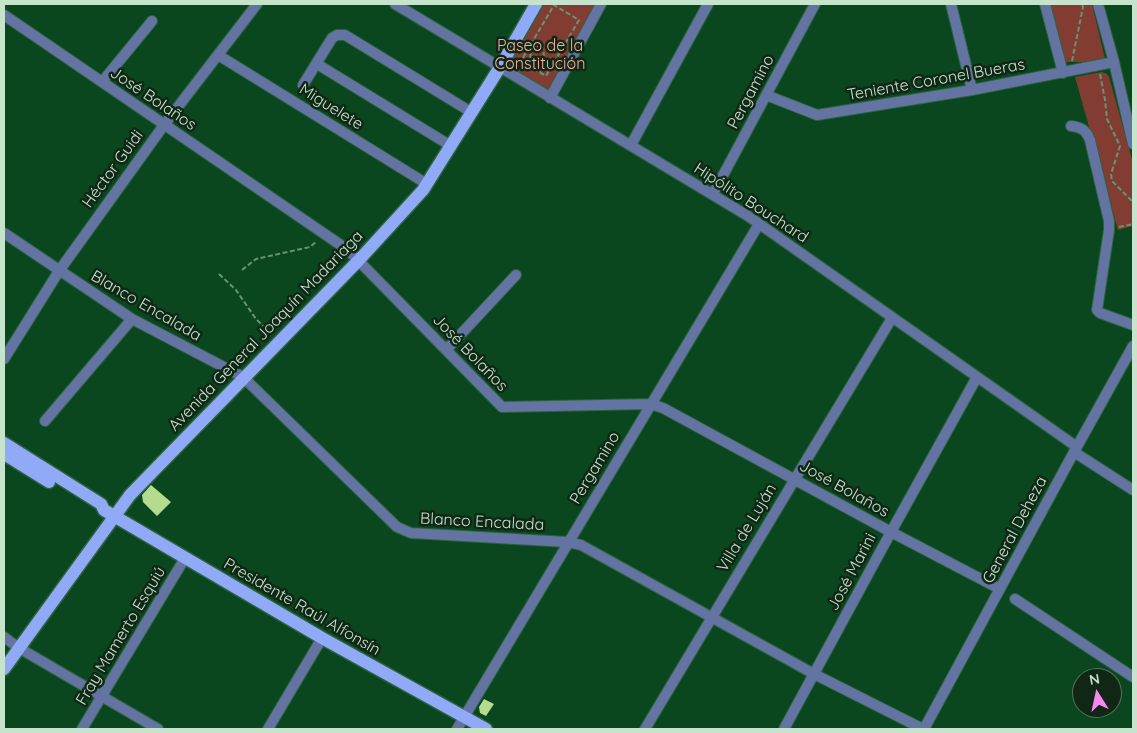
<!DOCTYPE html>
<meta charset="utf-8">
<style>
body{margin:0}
#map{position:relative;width:1137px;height:733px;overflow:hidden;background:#0a471f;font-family:Quicksand,sans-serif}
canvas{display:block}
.frame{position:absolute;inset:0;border:5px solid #c6e3cb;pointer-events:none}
.north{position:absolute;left:1072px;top:668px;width:50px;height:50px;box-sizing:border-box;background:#102716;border:1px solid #59725e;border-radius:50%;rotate:350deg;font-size:14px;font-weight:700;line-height:20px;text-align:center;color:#c6e3cb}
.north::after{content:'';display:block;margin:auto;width:18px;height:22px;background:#f689ee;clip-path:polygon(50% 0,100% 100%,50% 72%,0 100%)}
</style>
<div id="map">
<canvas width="1137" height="733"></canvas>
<div class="frame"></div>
<div class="north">N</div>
</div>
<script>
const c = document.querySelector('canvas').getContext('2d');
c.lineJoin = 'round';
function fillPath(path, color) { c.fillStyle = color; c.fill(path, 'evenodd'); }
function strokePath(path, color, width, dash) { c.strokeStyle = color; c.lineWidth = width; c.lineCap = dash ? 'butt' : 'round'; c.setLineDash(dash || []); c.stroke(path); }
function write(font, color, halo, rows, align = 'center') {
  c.font = font + ' Quicksand,sans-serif'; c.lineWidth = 5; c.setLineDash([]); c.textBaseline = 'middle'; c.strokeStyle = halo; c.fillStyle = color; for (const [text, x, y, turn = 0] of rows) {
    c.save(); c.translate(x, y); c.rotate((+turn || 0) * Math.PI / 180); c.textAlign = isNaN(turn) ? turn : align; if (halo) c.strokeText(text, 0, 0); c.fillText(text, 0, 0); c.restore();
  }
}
fillPath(new Path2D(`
 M536,4h65l-51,94 -50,-31z
 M1049,4h43l13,55 -3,3h-37z
 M1102,72l5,2 2,3 24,86v63l-15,4 -43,-153z`), '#823c31');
fillPath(new Path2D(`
 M151,485l20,17 -14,14 -14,-14 -1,-7z
 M484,699l10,5 -8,12 -6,-3 -1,-6z`), '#b5db8f');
const minor = new Path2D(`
 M395,4l353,212 329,231
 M951,4l21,86
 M1045,4l18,69
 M1098,4l16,58 19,82
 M4,15l344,235 154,157 149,-3 12,4 228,124 109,57
 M218,55l209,129
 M317,64l134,82
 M102,82l50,-61
 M303,85l29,-47 5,-3h8l126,77
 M766,95l51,20 155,-25 142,-28
 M550,98l51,-94
 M1071,126c10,1 15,4 19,14l19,81v9l-12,80 3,3 33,12
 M631,145l77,-141
 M713,194l102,-190
 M4,233l128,86 111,58 154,150 14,6 156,9 14,3 233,129 109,55
 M447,349l69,-74
 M4,359l55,-88 105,-146 93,-121
 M45,421l87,-102
 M1074,452l59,38
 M1015,599l118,78
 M4,637l15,11 139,81
 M82,729l103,-171
 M268,729l54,-91
 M457,729l302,-505
 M645,729l150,-250 97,-161
 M784,729l107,-197 86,-155
 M924,729l150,-277 59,-106`);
const major = new Path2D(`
 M4,443l97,61 3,6 10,6 208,122 164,91
 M4,454l45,28
 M4,669l126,-174 229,-235 64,-70 77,-123 36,-63`);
strokePath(minor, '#2c633e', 12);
strokePath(major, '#2c633e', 15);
strokePath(new Path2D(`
 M1072,61l11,-54 -1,-3
 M514,65l7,-4 25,15 33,-56 -25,-15 -33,56
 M530,66l1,-20 12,1 1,10 -4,15
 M1100,74l5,26 2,19 13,27 -9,28 1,7 21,21
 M1119,227l14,-3
 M242,270l14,-11 54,-12 7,-6
 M219,274l17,16 20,29 16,15`), '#679474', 2, [5, 2.5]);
strokePath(minor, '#6373a2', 10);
strokePath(major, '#91aaf7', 12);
write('16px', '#f5b0a4', '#102716', [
 ["Paseo de la",540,46],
 ["Constitución",540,64]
]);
write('16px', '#c6e3cb', '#102716', [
 ["Teniente Coronel Bueras",936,80,-10],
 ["Pergamino",751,92,-62],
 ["José Bolaños",153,99,34],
 ["Miguelete",331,107,32],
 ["Héctor Guidi",113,169,-54],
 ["Hipólito Bouchard",751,203,33],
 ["Blanco Encalada",146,306,30],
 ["Avenida General Joaquín Madariaga",266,331,-46],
 ["José Bolaños",470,353,46],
 ["Pergamino",595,468,-59],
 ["José Bolaños",844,489,29],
 ["Blanco Encalada",482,522,3],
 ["Villa de Luján",747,528,-59],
 ["General Deheza",1015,530,-62],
 ["José Marini",852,572,-62],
 ["Presidente Raúl Alfonsín",302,607,30],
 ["Fray Mamerto Esquiú",121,636,-59]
]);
</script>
